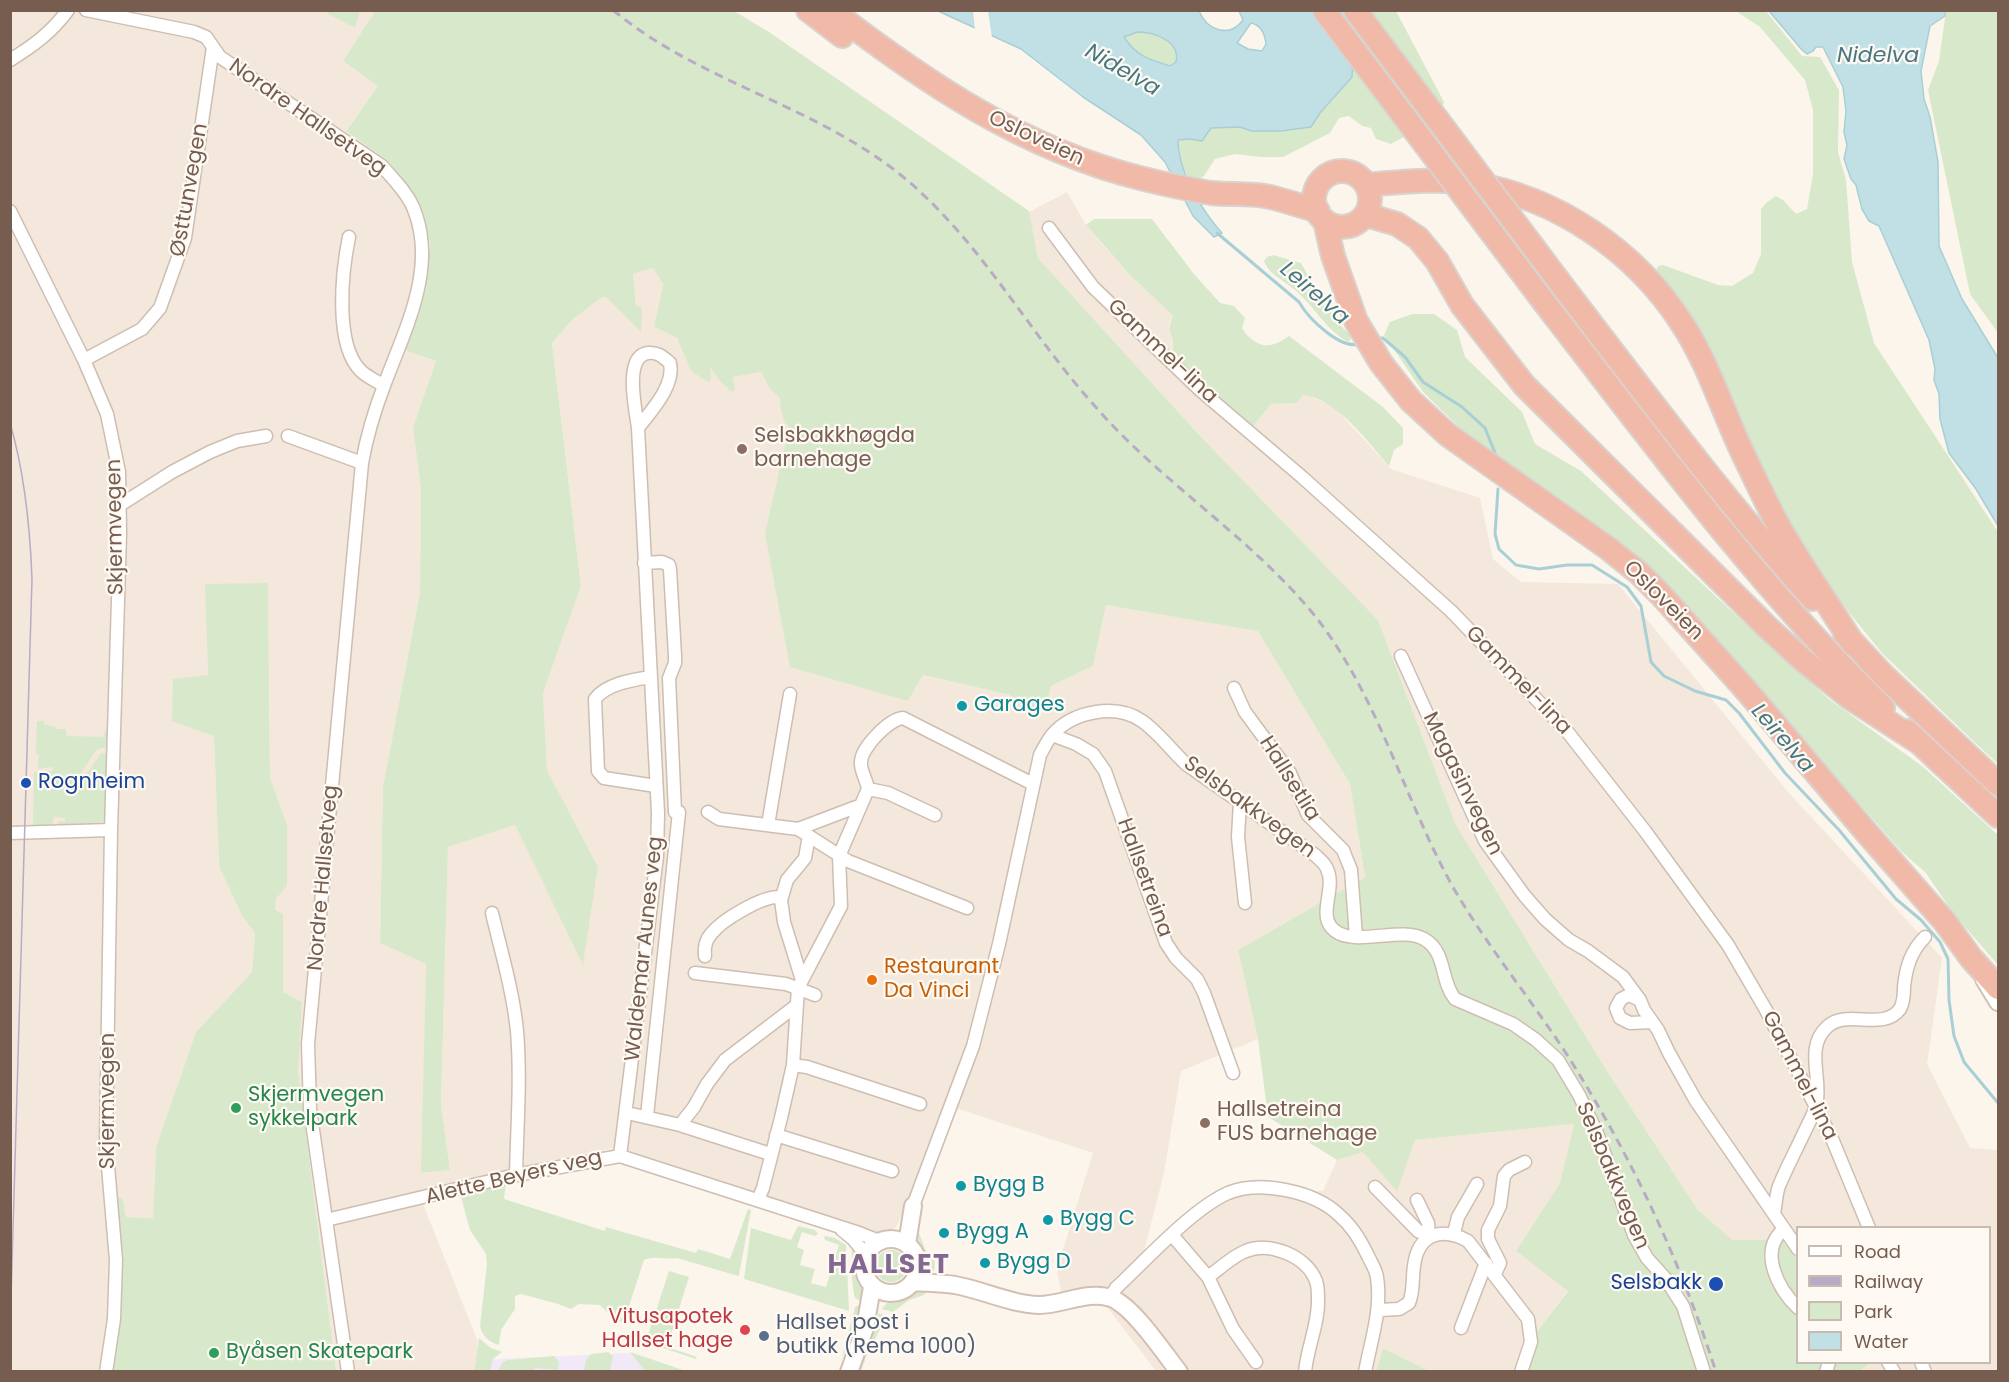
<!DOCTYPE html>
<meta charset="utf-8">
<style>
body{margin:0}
#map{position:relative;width:2009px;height:1382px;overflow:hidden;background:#fcf5ec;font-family:Poppins,sans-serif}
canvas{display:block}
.frame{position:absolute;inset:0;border:12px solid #765d50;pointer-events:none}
.legend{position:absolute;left:1796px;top:1226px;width:195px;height:138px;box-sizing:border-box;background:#fefaf3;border:2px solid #c8bbb2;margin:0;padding:8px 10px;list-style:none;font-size:18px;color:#765d50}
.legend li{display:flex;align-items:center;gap:12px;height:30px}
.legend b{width:30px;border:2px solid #c8bbb2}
</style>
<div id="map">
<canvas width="2009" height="1382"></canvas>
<div class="frame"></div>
<ul class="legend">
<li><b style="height:8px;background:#fff"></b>Road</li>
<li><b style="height:8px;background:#b9aac6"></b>Railway</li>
<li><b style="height:16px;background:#d8e9cb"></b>Park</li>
<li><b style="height:16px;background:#c1e0e5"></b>Water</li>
</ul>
</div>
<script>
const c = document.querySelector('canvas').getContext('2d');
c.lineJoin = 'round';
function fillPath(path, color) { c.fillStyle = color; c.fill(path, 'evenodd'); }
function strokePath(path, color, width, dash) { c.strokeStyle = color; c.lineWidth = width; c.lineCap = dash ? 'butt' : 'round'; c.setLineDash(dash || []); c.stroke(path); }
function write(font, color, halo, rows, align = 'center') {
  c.font = font + ' Poppins,sans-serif'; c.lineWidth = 4.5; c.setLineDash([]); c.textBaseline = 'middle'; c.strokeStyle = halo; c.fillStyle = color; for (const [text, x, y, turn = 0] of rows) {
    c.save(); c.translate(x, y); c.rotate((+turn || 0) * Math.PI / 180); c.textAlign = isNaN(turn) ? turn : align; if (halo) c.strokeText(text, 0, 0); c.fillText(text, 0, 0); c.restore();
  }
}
fillPath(new Path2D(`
 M10,11h365l-32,50 35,25 -32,44 42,31 30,40 12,41 -4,47 -22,61 32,11 -23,66 8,64 -1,102 -37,193 -3,157 46,21 -4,209 28,-3 -9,-65 7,-258 67,-22 68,138 15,-96 -51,-97 -4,-77 38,-107 -29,-243 20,-23 30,-23 5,1 16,16 13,-9 -3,-31 20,-6 10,16 -9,43 23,11 10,24 24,18 -2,-10 2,-3 16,21 7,-7 -1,-4 28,-5 9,17 10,9 1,10 8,19 -24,106 143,168 15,-26 87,20 36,16 5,-25 42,-20 13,-61 152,25 92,154 15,93 -127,73 20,89 -77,32 -17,102 -20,78 -28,31 -19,8 -35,8 -5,-29 36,-116 -137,-45 -60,119 -10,7h-12l-24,-10 -237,-76 -194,46 59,148 -4,29h-138l-37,-296 -16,-83v-77l-9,-4 2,-12 11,-13v-61l-17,-48 -2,-193h-62l2,91 6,60 5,131 23,50 13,17 -3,39 -56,60 -40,115 -3,71 -27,-1 -3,-17 -12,171h-100z
 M1067,192l19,33 15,18 29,32 43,41 -4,8 4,22 -3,8 83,73 18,-23 26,-1 6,-8 6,1 25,11 57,62 89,29 13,61 28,23 97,2 170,208 154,166 -15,106 43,84 28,2v221h-140l13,-8 119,-1v-134h-192l-1,31 -15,-19 -50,1 -34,-31 -89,-136 -153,-249 -78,-205 -176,-182 -164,-180 -9,-46z
 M1574,1124l-14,59 -44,68 52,39 -33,44 -16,37h-91l-45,-23 -7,23h-220l-49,-64 76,-76 27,-22 31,-15 82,-3 14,-31 26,-9 52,-11z`), '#f3e8db');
fillPath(new Path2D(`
 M629,1353l52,18 -207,1 2,-12z`), '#f2e9f8');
fillPath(new Path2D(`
 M329,11v-1l31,1 -5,17 -27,-14z
 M375,11h359l35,21 260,179 9,47 164,180 176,182 78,205 153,249 89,136 34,30h50l15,19 1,103 73,1 -13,9 -339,-1 16,-37 33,-43 -52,-40 44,-68 14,-59 -159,16 -18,51 -34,-39 -26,8 -69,-43 -10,-78 -20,-89 127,-73 -15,-93 -92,-153 -152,-26 -13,61 -42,20 -5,25 -18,3 -18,-19 -87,-20 -15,26 -118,-34 -25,-134 24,-106c-7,-6 -9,-21 -9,-29l-10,-9 -9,-17 -28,5 2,12 -3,3 -13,-12 -8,-12 -1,2 1,11 -3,1 -17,-11 -14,-33 -23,-11 9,-43 -10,-16 -20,6 3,31 6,3 -1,24 -34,-34 -5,-1 -30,23 -20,23 29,243 -38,107 4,77 51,97 -15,98 -68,-140 -67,22 -7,258 9,65 -29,3 5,-209 -46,-21 3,-157 37,-193 1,-102 -8,-64 23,-66 -32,-11 22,-61 4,-47 -12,-41 -30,-40 -42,-30 32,-45 -35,-25z
 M1368,11h28l48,91 -2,6z
 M1736,11h30l36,45 18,1 19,33 -1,62 8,28 6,82 22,81 124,189v232l-30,-28 -86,-83 -48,-59 -42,-62 -9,-26 -7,-8 -30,-50 -42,-110 -18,-31 -30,-36 2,-5 5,-1 55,20 14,1 21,-13 8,-19v-45l5,-6 10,-7 7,4 13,14 11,-5 6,-35v-64l-8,-30 -45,-53z
 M1946,11h52v322l-28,-39 -42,-204 11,-29z
 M1137,32c16,0 44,9 39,30l-6,4c-20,-6 -34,-10 -47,-29z
 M1353,66l53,70 -15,8 -15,-5 -5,-11 -9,-2 -13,-10 -10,2 -9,15 -47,24h-21l-27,-3 -20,5 -11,17 -8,5 -7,-1 -8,-19 -3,-21 12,-1 10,2 4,-2 7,-11 29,-1 12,4 59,-4 9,-14 14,-15z
 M1094,219h58l42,55 26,29 14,3 11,12 -3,10c4,8 18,20 28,17 7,-1 13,-5 19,-9l94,71 20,21v16l-9,6 -5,16c-22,-24 -51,-67 -86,-71l-6,8 -26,1 -19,24 -79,-68c-3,-7 0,-8 0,-15 -1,-15 -7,-12 0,-29l-43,-41 -44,-50z
 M1273,255l28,8 16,28 16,15 7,19 10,10 1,4 -3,3c-23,-13 -34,-36 -53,-52 -11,-10 -26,-15 -31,-29l3,-4z
 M1412,314h22l23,16 8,27 57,55 13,32 46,27 186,173 63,56 92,66 76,69v130l-45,-52 -27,-40 -25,-22 -231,-263 -54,-47 -151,-108 -42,-41 -39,-57 6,-13z
 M268,583l2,194 17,48v61l-11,13 -1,11 8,4v78l19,10 -4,67 38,302 -225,1 5,-177 7,5 3,17 27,1 3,-71 40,-115 56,-60 3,-39 -13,-17 -23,-50 -5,-130 -42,-15 1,-42 35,-4 -3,-91z
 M37,721h7v3l11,3v2h11v7l37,1 2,-6 4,-1 -1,16 -3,2 -7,1 -3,3 -22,33 8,1v-4l20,-29 8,1 -2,64c-12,10 -35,7 -50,7l1,-3 7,-1v-3l-11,-1 -2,8 -19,1 1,-54h13l7,-2 -2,-3 -14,2 1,-15h-3z
 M506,1183l-2,16 101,32 1,-4 90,26 2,-4 32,10 18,-50 3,1 -12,65 -1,1 -61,-18c-11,2 -23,-3 -33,2l-17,52 -6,10 -5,-1 -16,-16 -21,-1 -8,5 -13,-5 -37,-10 -6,2v13l-14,21 -2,15c-10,-3 -17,-9 -19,-19l7,-62 -1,-10 -16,-24 -9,-33z
 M798,1226l17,4 3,4 -3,2 -13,-4 -5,15 7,3 -4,15 15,4 -4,14 15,4 13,-42 -14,-5 -1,-4 11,2 11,7 3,66 -105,-32 7,-51 40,12z
 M914,1229l4,1 7,19 10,13 -1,9c-15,-8 -19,-26 -20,-42z
 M852,1243l7,11 -1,15 7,18v16l-10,-5 -1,-3 -3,-25z
 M875 1266a16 16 0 1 1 32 0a16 16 0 1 1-32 0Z
 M669,1271l20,6 -22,70 30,10 -1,2 -57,-19 9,-5z
 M929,1287l-5,8 -15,5 -16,12 -11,-3c8,-13 32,-19 47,-22z
 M859,1305l5,3 -9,26 -13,23 13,-50z
 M879,1313l6,3v4l-17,32 -7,19 -3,1z
 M479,1338l12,10 11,4 -9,7 -3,12h-16z
 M1383,1348l44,22 1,1h-52z
 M608,1352l5,4 -3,15h-24l-2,-1 2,-10 5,-6z
 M630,1352l56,19h-41z
 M554,1356l5,6 -1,8 -23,-2 -1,3h-36l5,-9 5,-2z`), '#d8e9cb');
const water = new Path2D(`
 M938,11h261c8,19 30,28 44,9l-4,-9h117l-4,66 -32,36 -9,14 -30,4h-29l-12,-4 -29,1 -9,13 -12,-2 -12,1c0,31 24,71 44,93l-8,4 -21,-21 -28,-54 -24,-27 -58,-38 -62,-48zM1251,23c10,2 14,12 15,21l-4,7 -14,-2 -11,-6zM1137,32c17,0 44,9 39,30l-6,4c-20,-6 -34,-10 -46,-29z
 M1769,11h176v5l-15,10 -9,45 3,28 6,18 8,45 1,84 23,53 36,59v168l-22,-37 -27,-36 -9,-34 -1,-25 -5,-14 1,-11 -6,-29 -50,-114 -10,-5 -7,-12 -6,-24 -5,-6 -7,-20 3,-14 -3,-13 2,-21 -3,-24 -20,-40h-7l-3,4 -6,3 -5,-4z`);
fillPath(water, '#c1e0e5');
strokePath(water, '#a8cfd6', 1.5);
fillPath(new Path2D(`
 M973,11h15l4,27 -17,-8z`), '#fcf5ec');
strokePath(new Path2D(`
 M1217,233l82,69c9,16 41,48 61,42
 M1377,338h6l22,19 18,25 39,25 23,21 12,30
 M1498,489l-3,45 4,15 17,16 23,4 28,-4h25l35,22 14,19 10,56 13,14 31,15 31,9 13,13 46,60 54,57 57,69 25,21 19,22 8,17 1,41 5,36 10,26 34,41`), '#a8cfd6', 3);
const street = new Path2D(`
 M86,10l108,22 12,5 14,20 162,109c11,13 24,25 31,41 25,59 -7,120 -28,176 -10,26 -18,52 -23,80l-54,581 2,65 38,263
 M10,60c23,-14 42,-28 58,-50
 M10,211l74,149 23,54 12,58 1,62 -9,296 -5,313 10,117 -2,59 -8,53
 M1049,228l44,59 107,103 102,87 149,134 115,119 79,101 83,114 38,65 50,97 17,34 36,87
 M349,237c-7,34 -15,108 12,134 6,6 16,10 23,15
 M84,360l58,-31 18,-21 25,-70 28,-191
 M288,436l74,27
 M120,505l52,-33 38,-20 27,-11 29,-5
 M644,563l18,-1 7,3 1,4 5,87v7l-6,15 6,134
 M1401,656l84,185 39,54 21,24 24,21 19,11 35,26 17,23
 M650,677c-18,3 -44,7 -55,22l3,72 6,7 52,8
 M1234,688l11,24 45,61 18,42 35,35 8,20 5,67
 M1052,735l24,9 17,10 12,17 61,172 10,15 21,21 7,14 29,80
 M868,789l20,4 47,22
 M1240,802l-2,35 7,66
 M708,812l11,7 79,10 50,32 119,47
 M768,825l22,-131
 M798,829l58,-22 4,1
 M10,833l101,-3
 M492,913c9,38 21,78 25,118 4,48 0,96 -1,144
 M705,956c-1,-8 0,-15 6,-22 11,-14 52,-39 70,-37
 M695,973l91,11 29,11
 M802,980l-18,-58 -3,-22 6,-20 18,-22 4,-22
 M1652,1022l-22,1 -10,-5 -4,-10 5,-9 8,-4 11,5 4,10 14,20 11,23 27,48 102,148
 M793,1065l14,2 113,37
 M627,1113l53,12 90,29
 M647,1116l32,-304
 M680,1125l14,-18 13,-23 18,-24 72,-55
 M776,1135l116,36
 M620,1156l37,-300 1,-43 -20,-385c-2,-17 -15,-72 10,-75 10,-1 15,4 22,10 5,23 -19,48 -32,65
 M1375,1187l43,44 11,5 -1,-13 -11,-23
 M758,1200l5,-12 18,-70 12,-53 5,-77 43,-82 -2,-50 29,-67c-1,-9 -8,-18 -7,-27 0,-14 28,-43 42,-44l130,66
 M913,1206l60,-160 26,-102 41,-189c4,-7 7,-14 12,-20 21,-24 64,-32 90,-14 16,11 29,29 44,43l129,91c4,4 10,8 12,14 9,18 -8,43 4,58 18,23 69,-2 93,12 23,13 16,42 31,60l58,25 23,16 22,20 21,35 18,38 37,102 13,23 18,20 18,28 21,66
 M1774,1213c2,-9 2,-19 5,-27 7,-17 16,-34 24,-51 4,-9 10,-19 13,-29 7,-26 -12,-58 11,-79 20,-19 56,5 73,-18 4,-7 4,-15 4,-22 2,-20 7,-36 21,-50
 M326,1220l190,-45 104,-19 239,77 20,8
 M842,1230l11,9 13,16
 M1783,1230c-25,22 -4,60 15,78
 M1454,1233l4,-16 19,-33
 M1172,1235l36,42c10,-7 26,-22 38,-26 23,-10 61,5 70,30 2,5 2,13 2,18 1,24 -11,49 -13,73
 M1495,1274l5,-11 -12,-24v-9l12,-24 4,-30 5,-6 16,-8
 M1208,1277l25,52 23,33
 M1110,1297l6,-9c30,-28 76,-79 112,-95 32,-13 86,-2 111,22 13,11 22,26 29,41 3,6 8,14 9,21 5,33 -6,63 -12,95
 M1379,1310l20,-1 10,-6c5,-12 3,-24 5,-37 4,-33 28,-39 54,-25l60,78 3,23 -10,30
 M1461,1328l25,-65
 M1888,1362l6,10
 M1921,1362l4,10
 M1826,1372l3,-10`);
const secondary = new Path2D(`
 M1984,979l14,23
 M864 1266a27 27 0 1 1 54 0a27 27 0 1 1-54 0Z
 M907,1244l6,-38
 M914,1282c13,1 27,1 41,3 28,5 55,19 84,20 23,0 50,-15 72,-7 22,8 53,55 68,74
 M849,1372l16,-44 7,-41`);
const highway = new Path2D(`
 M808,10l34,26
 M831,10c95,73 193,139 309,168 24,6 47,11 71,15 19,2 41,0 59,4 16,4 32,9 48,14
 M1314 199a28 28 0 1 1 56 0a28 28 0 1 1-56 0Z
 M1366,185c35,-3 69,-7 104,-2 87,14 166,68 213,142 28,43 42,94 65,139 9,19 18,38 28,57 23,42 52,82 77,123
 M1366,215l31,9 21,14 19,23 25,44 62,80 243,242 36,33 46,37 68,44
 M1325,221l8,35 23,65 25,42 30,38 37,34 161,114 30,24 23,23 85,95 120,142 78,89 26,36 27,30
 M1570,296c79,103 156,206 243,303
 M1544,302c108,139 212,282 339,406
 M1845,634l39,42 114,108
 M1907,731l91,85`);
strokePath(street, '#cebeb2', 15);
strokePath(secondary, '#d3c0b2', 20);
strokePath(highway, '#d9d2ce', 26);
strokePath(street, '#fff', 12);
strokePath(secondary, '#fff', 16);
strokePath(highway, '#f1baa8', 22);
strokePath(new Path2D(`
 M10,423c15,51 20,103 22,156l-22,753`), '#b9aac6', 1.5);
strokePath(new Path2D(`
 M613,10c86,72 202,95 289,166 78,64 125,154 191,228 67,78 157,132 222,212 64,81 89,184 139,273 35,60 80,114 117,172 61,97 110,201 145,311`), '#b9aac6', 3, [9, 6]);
const highwayBridge = new Path2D(`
 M1324,10l220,292
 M1355,10l215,286`);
strokePath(highwayBridge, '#d9d2ce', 26, []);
strokePath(highwayBridge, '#f1baa8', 22);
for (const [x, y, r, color] of [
 [742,449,6,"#8d6e63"],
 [962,706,6,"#0f9aa8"],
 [26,783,6,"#1a4fb4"],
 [872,980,6,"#e8710a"],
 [236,1108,6,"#2e9e5b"],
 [1205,1123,6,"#8d6e63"],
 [961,1186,6,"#0f9aa8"],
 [1048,1220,6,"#0f9aa8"],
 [944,1233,6,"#0f9aa8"],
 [985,1263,6,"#0f9aa8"],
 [1716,1284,8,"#1a4fb4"],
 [745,1330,6,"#e0444e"],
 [764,1336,6,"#5c6f8a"],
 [214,1353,6,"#2e9e5b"]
]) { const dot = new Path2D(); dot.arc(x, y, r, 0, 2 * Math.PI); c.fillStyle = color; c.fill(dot); strokePath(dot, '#fefaf3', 2); }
write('21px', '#765d50', '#fefaf3', [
 ["Nordre Hallsetveg",307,118,35],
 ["Osloveien",1036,139,25],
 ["Østtunvegen",190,190,-80],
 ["Gammel-lina",1162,352,43],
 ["Skjermvegen",116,527,-91],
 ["Osloveien",1663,601,45],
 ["Gammel-lina",1518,681,46],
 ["Hallsetlia",1289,779,58],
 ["Magasinvegen",1462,784,64],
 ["Selsbakkvegen",1249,808,36],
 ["Nordre Hallsetveg",324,878,-85],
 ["Hallsetreina",1144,878,70],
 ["Waldemar Aunes veg",645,949,-84],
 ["Gammel-lina",1799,1076,63],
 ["Skjermvegen",109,1101,-90],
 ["Selsbakkvegen",1612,1176,67],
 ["Alette Beyers veg",514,1178,-13]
]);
write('21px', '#785e54', '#fefaf3', [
 ["Selsbakkhøgda",754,437],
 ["barnehage",754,461],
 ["Hallsetreina",1217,1111],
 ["FUS barnehage",1217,1135]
], 'left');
write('21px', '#0d838f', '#fefaf3', [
 ["Garages",974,706],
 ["Bygg B",973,1186],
 ["Bygg C",1060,1220],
 ["Bygg A",956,1233],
 ["Bygg D",997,1263]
], 'left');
write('21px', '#164399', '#fefaf3', [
 ["Rognheim",38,783],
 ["Selsbakk",1702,1284,"right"]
], 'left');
write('21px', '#c56008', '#fefaf3', [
 ["Restaurant",884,968],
 ["Da Vinci",884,992]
], 'left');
write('21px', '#27864d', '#fefaf3', [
 ["Skjermvegen",248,1096],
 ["sykkelpark",248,1120],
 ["Byåsen Skatepark",226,1353]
], 'left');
write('21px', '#be3a42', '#fefaf3', [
 ["Vitusapotek",733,1318],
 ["Hallset hage",733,1342]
], 'right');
write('21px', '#4e5e75', '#fefaf3', [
 ["Hallset post i",776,1324],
 ["butikk (Rema 1000)",776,1348]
], 'left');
write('italic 22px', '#477780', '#fefaf3', [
 ["Nidelva",1878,56],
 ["Nidelva",1122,71,30],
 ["Leirelva",1314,294,41],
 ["Leirelva",1782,739,49]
]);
c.letterSpacing = '1.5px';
write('bold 27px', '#836891', '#fefaf3', [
 ["HALLSET",889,1266]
]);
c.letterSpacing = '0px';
</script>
